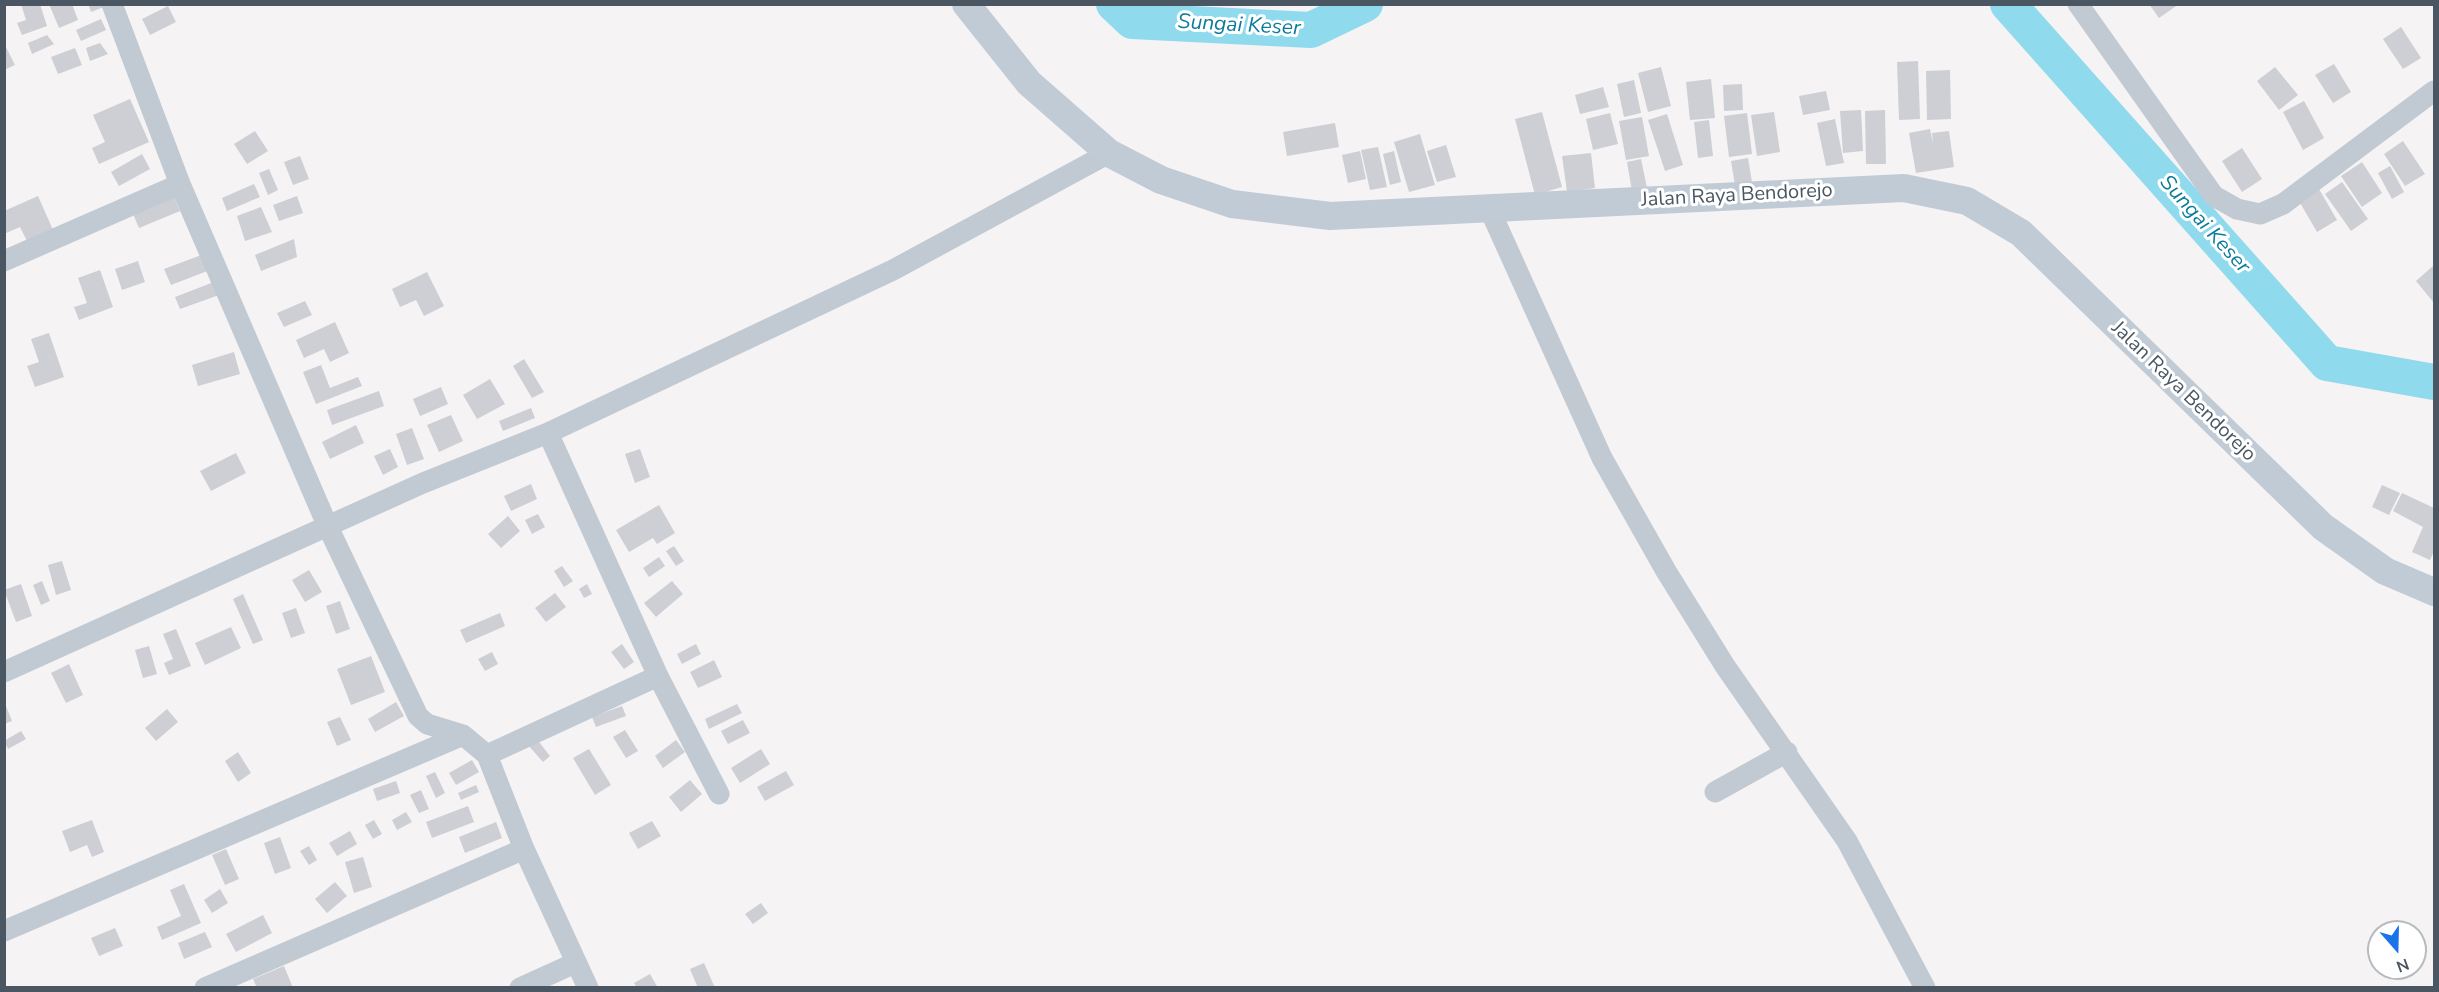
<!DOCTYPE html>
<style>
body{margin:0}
#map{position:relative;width:2439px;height:992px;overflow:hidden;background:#f5f3f3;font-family:"Nunito Sans",sans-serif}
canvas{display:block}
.frame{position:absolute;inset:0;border:6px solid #4a5661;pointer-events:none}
.north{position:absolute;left:2367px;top:920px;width:60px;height:60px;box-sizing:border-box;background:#fff;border:2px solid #b7bbc0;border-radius:50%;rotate:160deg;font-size:16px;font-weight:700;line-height:24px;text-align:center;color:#4a5661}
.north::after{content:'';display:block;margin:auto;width:21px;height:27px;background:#1a73e8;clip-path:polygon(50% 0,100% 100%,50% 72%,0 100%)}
</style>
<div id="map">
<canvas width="2439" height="992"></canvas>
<div class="frame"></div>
<div class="north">N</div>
</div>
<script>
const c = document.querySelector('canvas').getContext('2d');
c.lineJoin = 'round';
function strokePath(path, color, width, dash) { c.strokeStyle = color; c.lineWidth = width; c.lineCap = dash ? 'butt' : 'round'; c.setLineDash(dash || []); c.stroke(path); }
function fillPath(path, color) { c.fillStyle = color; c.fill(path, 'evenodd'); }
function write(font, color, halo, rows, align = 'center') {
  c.font = font + ' "Nunito Sans",sans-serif'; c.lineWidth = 6; c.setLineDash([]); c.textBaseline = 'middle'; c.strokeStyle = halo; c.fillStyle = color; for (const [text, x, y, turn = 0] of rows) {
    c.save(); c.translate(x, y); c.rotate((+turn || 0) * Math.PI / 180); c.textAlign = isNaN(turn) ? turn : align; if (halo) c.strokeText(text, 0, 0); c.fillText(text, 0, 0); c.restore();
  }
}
strokePath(new Path2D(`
 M1114,4l18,17 179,9 54,-26
 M2008,4l319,359 107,19`), '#90daee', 36);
fillPath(new Path2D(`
 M21,4h19l7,22 -25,9 -5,-12 9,-3z
 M49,4h23l6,16 -19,8z
 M88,4h21v1l-18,7z
 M2149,4h30l-20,14z
 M168,6l8,16 -26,13 -8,-16z
 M101,19l5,11 -25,11 -5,-11z
 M2401,27l20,31 -18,11 -20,-30z
 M47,35l7,9 -22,10 -4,-11z
 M4,43l11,22 -11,5z
 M100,43l8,11 -18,7 -4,-13z
 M75,48l7,17 -24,9 -7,-17z
 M1918,61l2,58 -21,1 -2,-58z
 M2334,64l17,28 -18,11 -18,-28z
 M1661,67l10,39 -23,6 -10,-39z
 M2275,67l23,28 -19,15 -22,-29z
 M1950,70l1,49 -24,1 -1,-49z
 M1711,79l4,39 -25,2 -4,-38z
 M1634,80l7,33 -17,4 -7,-33z
 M1742,84l1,26 -19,1 -1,-26z
 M1603,87l6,20 -29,7 -5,-19z
 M1826,91l4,19 -27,5 -4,-19z
 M130,99l19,43 -50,22 -7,-16 13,-6 -12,-27z
 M2304,101l20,37 -21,12 -20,-38z
 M1861,110l2,41 -20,2 -3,-42z
 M1885,110l1,54h-20l-1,-53z
 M1542,112l20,75 -27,8 -20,-76z
 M1774,112l6,40 -23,4 -6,-41z
 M1610,113l8,31 -25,6 -7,-31z
 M1747,113l5,41 -23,3 -5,-41z
 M1667,114l16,51 -18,6 -17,-51z
 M1642,117l7,39 -23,4 -7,-39z
 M1835,119l9,44 -18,3 -9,-43z
 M1709,120l4,36 -15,2 -4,-36z
 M1335,123l4,24 -52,9 -4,-24z
 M1930,129l3,15 -1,-11 17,-2 5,36 -38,6 -7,-40z
 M255,131l13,20 -21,13 -13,-20z
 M1420,134l15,51 -26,7 -15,-50z
 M2403,141l22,33 -20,12 -21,-32z
 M1446,145l10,32 -19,5 -10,-31z
 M1378,147l9,40 -17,3 -9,-40z
 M2242,148l20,31 -20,13 -20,-31z
 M1360,151l6,28 -18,4 -6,-28z
 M1394,151l7,31 -11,3 -7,-31z
 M1591,153l4,35 -28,4 -5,-36z
 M142,154l8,15 -31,17 -8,-14z
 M300,156l9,23 -16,6 -9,-23z
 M1748,158l4,24 -17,3 -4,-24z
 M1641,159l6,29 -15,3 -5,-29z
 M2362,162l20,31 -20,14 -21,-31z
 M2390,166l14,26 -12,7 -14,-26z
 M269,169l9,21 -10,5 -9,-22z
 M2342,182l26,37 -17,12 -26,-37z
 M254,184l6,13 -33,14 -5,-13z
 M2319,189l18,31 -20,12 -18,-31z
 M171,190l9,21 -41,17 -9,-21z
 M38,196l15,34 -26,11 -7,-14 -16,7v-23z
 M297,196l6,17 -24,8 -6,-16z
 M261,207l11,25 -27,9 -8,-25z
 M294,239l3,18 -36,14 -6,-16z
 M204,254l6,16 -39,15 -7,-16z
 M138,261l7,21 -23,8 -7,-21z
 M2434,265v38l-18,-22z
 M100,270l13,37 -34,13 -5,-13 13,-4 -9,-25z
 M427,272l17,34 -20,10 -8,-16 -16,7 -8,-18z
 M214,282l5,13 -39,14 -5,-12z
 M305,301l7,14 -28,12 -7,-14z
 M335,322l14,31 -19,9 -6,-13 -20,9 -8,-18z
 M49,333l15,44 -29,10 -8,-21 12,-4 -8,-23z
 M234,352l6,22 -42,12 -6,-21z
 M524,359l20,33 -12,6 -19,-32z
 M321,365l9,23 28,-11 4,9 -46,18 -13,-32z
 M490,379l15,25 -28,15 -14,-24z
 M441,387l7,17 -28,12 -7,-17z
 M379,391l5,15 -52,19 -5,-15z
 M531,408l4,10 -32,13 -4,-10z
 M451,415l12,26 -24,11 -12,-27z
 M356,425l8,18 -34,16 -8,-17z
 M412,428l12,31 -17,6 -11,-31z
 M390,449l8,18 -15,8 -9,-19z
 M640,449l10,28 -15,6 -10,-29z
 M236,453l10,20 -35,18 -11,-20z
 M531,484l6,15 -26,12 -7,-15z
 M2382,485l18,8 -11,22 -17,-8z
 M2402,493l32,15v43l-4,9 -18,-8 11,-25 -30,-16z
 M659,505l16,28 -18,11 -4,-6 -24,14 -13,-22z
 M538,514l7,13 -13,7 -7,-14z
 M508,516l12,15 -19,17 -13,-14z
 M674,546l10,15 -8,5 -10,-15z
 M659,557l6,9 -16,11 -6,-9z
 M62,561l9,29 -15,5 -8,-30z
 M562,566l11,15 -9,6 -10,-16z
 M309,570l13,22 -17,10 -13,-22z
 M42,581l8,20 -9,4 -8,-20z
 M672,581l11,13 -27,23 -12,-14z
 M21,584l11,32 -16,6 -12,-32z
 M587,584l5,10 -8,4 -5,-9z
 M555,593l11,14 -20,15 -11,-14z
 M243,594l20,46 -10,4 -20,-45z
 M340,601l10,28 -14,5 -10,-28z
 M296,608l9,25 -14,5 -9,-25z
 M500,613l5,13 -39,17 -6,-13z
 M231,627l10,21 -36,17 -10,-22z
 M176,629l15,37 -22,9 -5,-12 9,-4 -10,-25z
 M622,644l12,18 -10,7 -13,-17z
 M696,644l5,10 -19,10 -5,-10z
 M149,646l8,28 -14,4 -8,-28z
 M492,652l6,12 -13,7 -7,-12z
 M371,656l14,36 -34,13 -14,-36z
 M714,660l8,17 -24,11 -8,-16z
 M69,664l14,31 -17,8 -15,-30z
 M4,701l8,20 -8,3z
 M396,702l8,14 -29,16 -7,-13z
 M737,704l5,9 -33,16 -4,-10z
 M622,706l4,10 -30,11 -4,-10z
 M167,709l11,13 -22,19 -11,-13z
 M340,717l11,23 -14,6 -10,-24z
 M743,720l7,13 -22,11 -7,-13z
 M625,730l13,21 -12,7 -13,-21z
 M21,731l5,8 -18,10 -4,-8z
 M536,738l14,18 -7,6 -15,-17z
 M676,740l9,12 -22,16 -8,-12z
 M589,749l22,36 -16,10 -22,-37z
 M761,749l9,15 -30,19 -9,-15z
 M238,752l13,21 -13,9 -13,-21z
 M472,760l7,12 -23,13 -7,-12z
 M786,771l8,14 -29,16 -8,-14z
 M435,772l10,21 -9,5 -10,-22z
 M690,780l12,14 -21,18 -12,-15z
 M396,781l4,12 -23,8 -4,-12z
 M476,785l3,7 -18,8 -3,-7z
 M421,790l8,19 -10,4 -9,-18z
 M468,806l6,16 -42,16 -6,-16z
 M406,812l6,10 -15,8 -5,-10z
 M92,820l12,32 -12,5 -5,-12 -17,7 -8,-21z
 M374,820l8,14 -9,5 -8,-14z
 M652,821l9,15 -23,13 -9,-16z
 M496,822l6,16 -37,15 -6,-16z
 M350,831l7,13 -20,12 -8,-13z
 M280,837l11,31 -16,6 -11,-31z
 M309,846l8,14 -8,5 -9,-14z
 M226,849l13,30 -14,6 -13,-30z
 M363,857l9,30 -18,6 -9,-31z
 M335,882l12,14 -20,17 -12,-14z
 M184,884l17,39 -39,17 -5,-13 24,-11 -11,-26z
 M220,889l8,14 -16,10 -8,-13z
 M761,903l7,10 -15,11 -8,-10z
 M263,915l9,18 -36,19 -10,-18z
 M115,928l8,18 -24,10 -8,-18z
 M205,932l7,15 -28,12 -6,-16z
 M704,963l11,25h-17l-8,-19z
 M284,966l9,22h-36l-4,-9z
 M650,974l8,14h-21l-3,-5z`), '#cdcfd5');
strokePath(new Path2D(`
 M112,4l68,180 148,343 90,189 9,8 36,11 24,20 37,94 64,139
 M2078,4l136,192 23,13 23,5 23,-10 151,-113
 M1489,208l113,250 64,113 59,95 122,175 78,147
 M4,261l176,-77
 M548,433l110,243 61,118
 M4,672l419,-189 125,-50 345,-163 216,-117
 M487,755l171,-79
 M1715,792l72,-40
 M4,931l459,-196
 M205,988l319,-139
 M520,988l55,-25`), '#c1cad2', 21);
strokePath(new Path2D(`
 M966,4l63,79 80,70 52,27 71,24 98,12 574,-28 63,13 54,32 302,294 62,44 49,21`), '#c1cbd6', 28);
write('20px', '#4a5661', '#fff', [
 ["Jalan Raya Bendorejo",1737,196,-3],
 ["Jalan Raya Bendorejo",2183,392,44]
]);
write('italic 21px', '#0c7c9b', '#fff', [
 ["Sungai Keser",1239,26,3],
 ["Sungai Keser",2204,225,48]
]);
</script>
